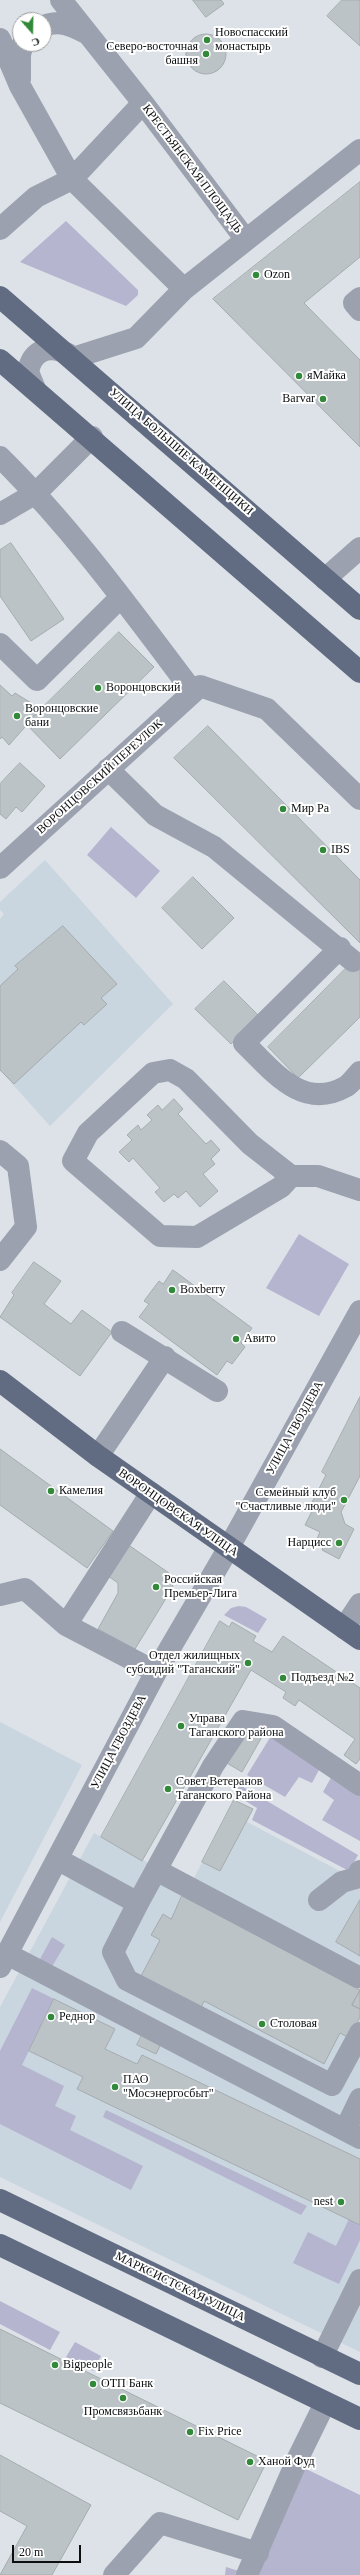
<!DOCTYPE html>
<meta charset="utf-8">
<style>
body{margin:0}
#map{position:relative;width:360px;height:2575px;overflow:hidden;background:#dce2e7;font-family:"Times New Roman",serif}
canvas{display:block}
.north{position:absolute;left:12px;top:12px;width:40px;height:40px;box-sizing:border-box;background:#fff;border:1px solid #9e9f9f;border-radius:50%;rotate:160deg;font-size:11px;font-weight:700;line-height:16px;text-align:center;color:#0c0e10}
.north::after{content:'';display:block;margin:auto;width:14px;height:18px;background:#328939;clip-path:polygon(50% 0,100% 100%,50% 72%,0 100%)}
.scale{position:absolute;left:12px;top:2545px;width:69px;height:18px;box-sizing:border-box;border:2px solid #0c0e10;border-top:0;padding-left:5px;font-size:12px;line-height:14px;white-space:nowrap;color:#0c0e10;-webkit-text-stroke:3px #fff;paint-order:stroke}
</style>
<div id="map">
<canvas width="360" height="2575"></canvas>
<div class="north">С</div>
<div class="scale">20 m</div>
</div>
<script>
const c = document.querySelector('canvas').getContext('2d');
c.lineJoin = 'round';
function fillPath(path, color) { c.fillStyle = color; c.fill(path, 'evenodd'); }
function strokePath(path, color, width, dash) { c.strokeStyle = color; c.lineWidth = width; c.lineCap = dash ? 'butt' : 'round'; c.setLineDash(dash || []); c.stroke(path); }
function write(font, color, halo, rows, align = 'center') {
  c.font = font + ' "Times New Roman",serif'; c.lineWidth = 4; c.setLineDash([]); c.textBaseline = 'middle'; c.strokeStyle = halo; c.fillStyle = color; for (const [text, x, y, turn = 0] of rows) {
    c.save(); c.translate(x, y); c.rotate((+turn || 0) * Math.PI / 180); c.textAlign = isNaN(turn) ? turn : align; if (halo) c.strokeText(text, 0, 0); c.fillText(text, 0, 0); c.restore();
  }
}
fillPath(new Path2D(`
 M45,860l128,144 -123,122 -50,-56v-151l4,-5 -4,-4v-8z
 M0,1722l82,43 -82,157z
 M234,1800l19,9 -6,13 104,55 9,-15v490l-360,-175v-170l94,-174 96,53z`), '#c9d5df');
fillPath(new Path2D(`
 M66,221l72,69v5l-12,11 -106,-44z
 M111,827l49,44 -24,27 -49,-43z
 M299,1234l50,30 -30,52 -53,-28z
 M239,1606l7,1 21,12 -9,14 -34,-18 7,-7z
 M271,1736l49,32 -8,15 -13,-6 -14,20 -38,-22z
 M333,1774l27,20v47l-38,-21 12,-20 -11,-8z
 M240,1785l118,70 -9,16 -97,-51 5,-12 -23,-14z
 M52,1937l13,8 -14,23 -12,-7z
 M32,1988l22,11 -32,66 42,21 -9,20 21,10 -6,14 73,36 -12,24 -131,-66v-73z
 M106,2110l201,96 -6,9 -198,-98z
 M349,2219l11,6v15l-21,44 -46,-21 15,-31 28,14z
 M0,2301l60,31 -10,18 -50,-26z
 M75,2342l26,14 -8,15 -27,-14z
 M304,2468l56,27v80h-103z
 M226,2567l16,5 -1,3h-16z`), '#b5b5d0');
const building = new Path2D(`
 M193,0h28l3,4 -18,13z
 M342,0h18v46l-33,-30z
 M186 54a20 20 0 1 1 40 0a20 20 0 1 1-40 0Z
 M360,182v75l-56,46 56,57v87l-147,-148z
 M11,543l53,76 -33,22 -31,-45v-46z
 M119,632l35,35 -94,92 -34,-35z
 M0,685l12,11 3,-3 26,16 -32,36 -7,-8 -2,2z
 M208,726l152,154v63l-186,-185z
 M20,763l25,23 -23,26 -6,-5 -10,12 -6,-5v-30z
 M193,877l41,41 -32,31 -40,-41z
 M63,926l54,58 -16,14 6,6 -23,21 -3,-3 -67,62 -14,-14v-84l18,-17 -3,-3z
 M360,954v63l-62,61 -30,-31z
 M224,981l35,35 -28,28 -36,-35z
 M174,1099l9,10 -5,5 28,30 5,-4 9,10 -9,9 4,5 -12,10 15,17 -18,16 -14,-16 -8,7 -4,-4 -10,8 -9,-10 5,-4 -27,-30 -4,4 -10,-10 13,-12 -5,-5 11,-10 3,5 11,-10 -5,-5 11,-10 4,5z
 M34,1262l27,19 -17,23 27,20 11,-14 30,22 -32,44 -80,-59 14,-22 -2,-2z
 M173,1270l79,58 -11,15 4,4 -13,17 -5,-3 -10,14 -78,-58 10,-13 -5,-3 15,-20 4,3z
 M360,1397v79l-19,36 4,12 9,5 -15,30 -17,-9 2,-5 -8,-4 4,-9 -15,-7 9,-18 -4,-1 16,-31 -4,-3z
 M0,1449l113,82 -26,37 -87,-63z
 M127,1544l42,29 4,14 -38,62 -37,-20 20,-36v-10l-14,-10z
 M220,1621l9,6 3,-5 24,14 -3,5 19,11 11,-16 77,52v71l-4,5 -12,-9 11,-16 -56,-39 -4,6 -12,-8 3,-6 -35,-22 -109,191 -41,-24z
 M247,1725l16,10 -21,37 -17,-10z
 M234,1800l19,9 -33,62 -18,-9z
 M182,1896l178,94 -8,15 8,4v8l-11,21 -9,-5 -16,31 -120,-63 -3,7 -60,-32 19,-36 -9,-5 12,-21 8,5z
 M360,1900v56l-24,-14z
 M360,1991v18l-8,-4z
 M54,1999l61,30 -10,20 32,15 5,-9 218,104v66l-283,-136 6,-12 -54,-26z
 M144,2031l19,9 -7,14 -19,-9z
 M0,2329l267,132 -29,59 -238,-117z
 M0,2455l91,50 -39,70h-52l27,-49 -27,-15z`);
fillPath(building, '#bcc3c6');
strokePath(building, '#a5acaf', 1);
strokePath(new Path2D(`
 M44,26c16,-7 30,1 44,8
 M0,39l20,47 52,93 112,110 62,-49 -103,-137 -82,-103
 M20,79v-25l3,-10
 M0,229l36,-32 36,-18 71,-76
 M246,240l114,-90
 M360,298l-6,5 6,7
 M73,358l63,-20 48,-49
 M35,389l-7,-17c4,-22 21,-28 40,-18
 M0,457c72,71 132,154 193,235
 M0,514l36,-21 56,-56
 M325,579l35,-31
 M0,644l37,36 84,-83
 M108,769l47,46 59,32 139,114
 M0,868l200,-182 67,23 93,90
 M340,948l-96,95c28,27 58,68 101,44 6,-3 11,-11 15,-15
 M0,1151l18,15 8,61 -26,33
 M291,1176l-41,-32 -64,-65 -16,-9 -17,3 -65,60 -15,28 87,75 37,1 84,-50 10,-11h27l42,14
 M122,1332l95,59
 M98,1456l67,-99
 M0,1595l25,-6 41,36 85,-132
 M66,1625l90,47
 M344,1628l16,-24
 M57,1859l81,44 -25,49 14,28 205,105 28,-52
 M156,1870l202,107
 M319,1900l23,-18 14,-4 4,-7
 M138,1903l75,-137 30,-45 30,5 87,59
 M7,1954l353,184
 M0,1967l156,-295 72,-123 132,-238
 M345,2130l15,-31
 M322,2357l38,-77
 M114,2575l46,-52 98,30
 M247,2575l52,-119 26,-53`), '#9ba1ae', 22);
strokePath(new Path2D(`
 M0,297l360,312
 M0,360l360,312
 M0,1381l98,75 262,183
 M0,2200l360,174
 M0,2245l360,174`), '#616c82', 22);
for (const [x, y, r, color] of [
 [207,40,4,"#328939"],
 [206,54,4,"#328939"],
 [256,275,4,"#328939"],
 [299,376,4,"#328939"],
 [323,399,4,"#328939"],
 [98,688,4,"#328939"],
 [17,716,4,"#328939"],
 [283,809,4,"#328939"],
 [323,850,4,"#328939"],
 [172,1290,4,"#328939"],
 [236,1339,4,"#328939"],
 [51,1491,4,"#328939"],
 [344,1500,4,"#328939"],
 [339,1543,4,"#328939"],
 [156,1587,4,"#328939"],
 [248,1663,4,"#328939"],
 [283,1678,4,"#328939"],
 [181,1726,4,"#328939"],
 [168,1789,4,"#328939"],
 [51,2017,4,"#328939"],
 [262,2024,4,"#328939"],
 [115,2087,4,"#328939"],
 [341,2202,4,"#328939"],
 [55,2365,4,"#328939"],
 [93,2384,4,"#328939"],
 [123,2398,4,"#328939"],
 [190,2432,4,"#328939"],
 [250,2462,4,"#328939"]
]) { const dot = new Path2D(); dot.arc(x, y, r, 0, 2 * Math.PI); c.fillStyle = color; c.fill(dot); strokePath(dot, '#fff', 1.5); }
write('12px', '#0c0e10', '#fff', [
 ["Новоспасский",215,33],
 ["монастырь",215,47],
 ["Северо-восточная",198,47,"right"],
 ["башня",198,61,"right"],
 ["Ozon",264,275],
 ["яМайка",307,376],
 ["Barvar",315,399,"right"],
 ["Воронцовский",106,688],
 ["Воронцовские",25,709],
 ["бани",25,723],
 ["Мир Ра",291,809],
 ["IBS",331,850],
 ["Boxberry",180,1290],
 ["Авито",244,1339],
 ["Камелия",59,1491],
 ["Семейный клуб",336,1493,"right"],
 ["\"Счастливые люди\"",336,1507,"right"],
 ["Нарцисс",331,1543,"right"],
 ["Российская",164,1580],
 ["Премьер-Лига",164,1594],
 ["Отдел жилищных",240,1656,"right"],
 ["субсидий \"Таганский\"",240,1670,"right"],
 ["Подъезд №2",291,1678],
 ["Управа",189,1719],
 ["Таганского района",189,1733],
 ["Совет Ветеранов",176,1782],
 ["Таганского Района",176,1796],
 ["Реднор",59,2017],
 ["Столовая",270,2024],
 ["ПАО",123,2080],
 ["\"Мосэнергосбыт\"",123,2094],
 ["nest",333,2202,"right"],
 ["Bigpeople",63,2365],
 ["ОТП Банк",101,2384],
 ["Промсвязьбанк",123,2412,"center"],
 ["Fix Price",198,2432],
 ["Ханой Фуд",258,2462]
], 'left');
write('12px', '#0c0e10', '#fff', [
 ["КРЕСТЬЯНСКАЯ ПЛОЩАДЬ",192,169,53],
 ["УЛИЦА БОЛЬШИЕ КАМЕНЩИКИ",181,452,41],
 ["ВОРОНЦОВСКИЙ ПЕРЕУЛОК",100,777,-42],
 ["УЛИЦА ГВОЗДЕВА",295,1428,-61],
 ["ВОРОНЦОВСКАЯ УЛИЦА",178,1513,35],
 ["УЛИЦА ГВОЗДЕВА",119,1742,-62],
 ["МАРКСИСТСКАЯ УЛИЦА",180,2287,26]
]);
</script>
